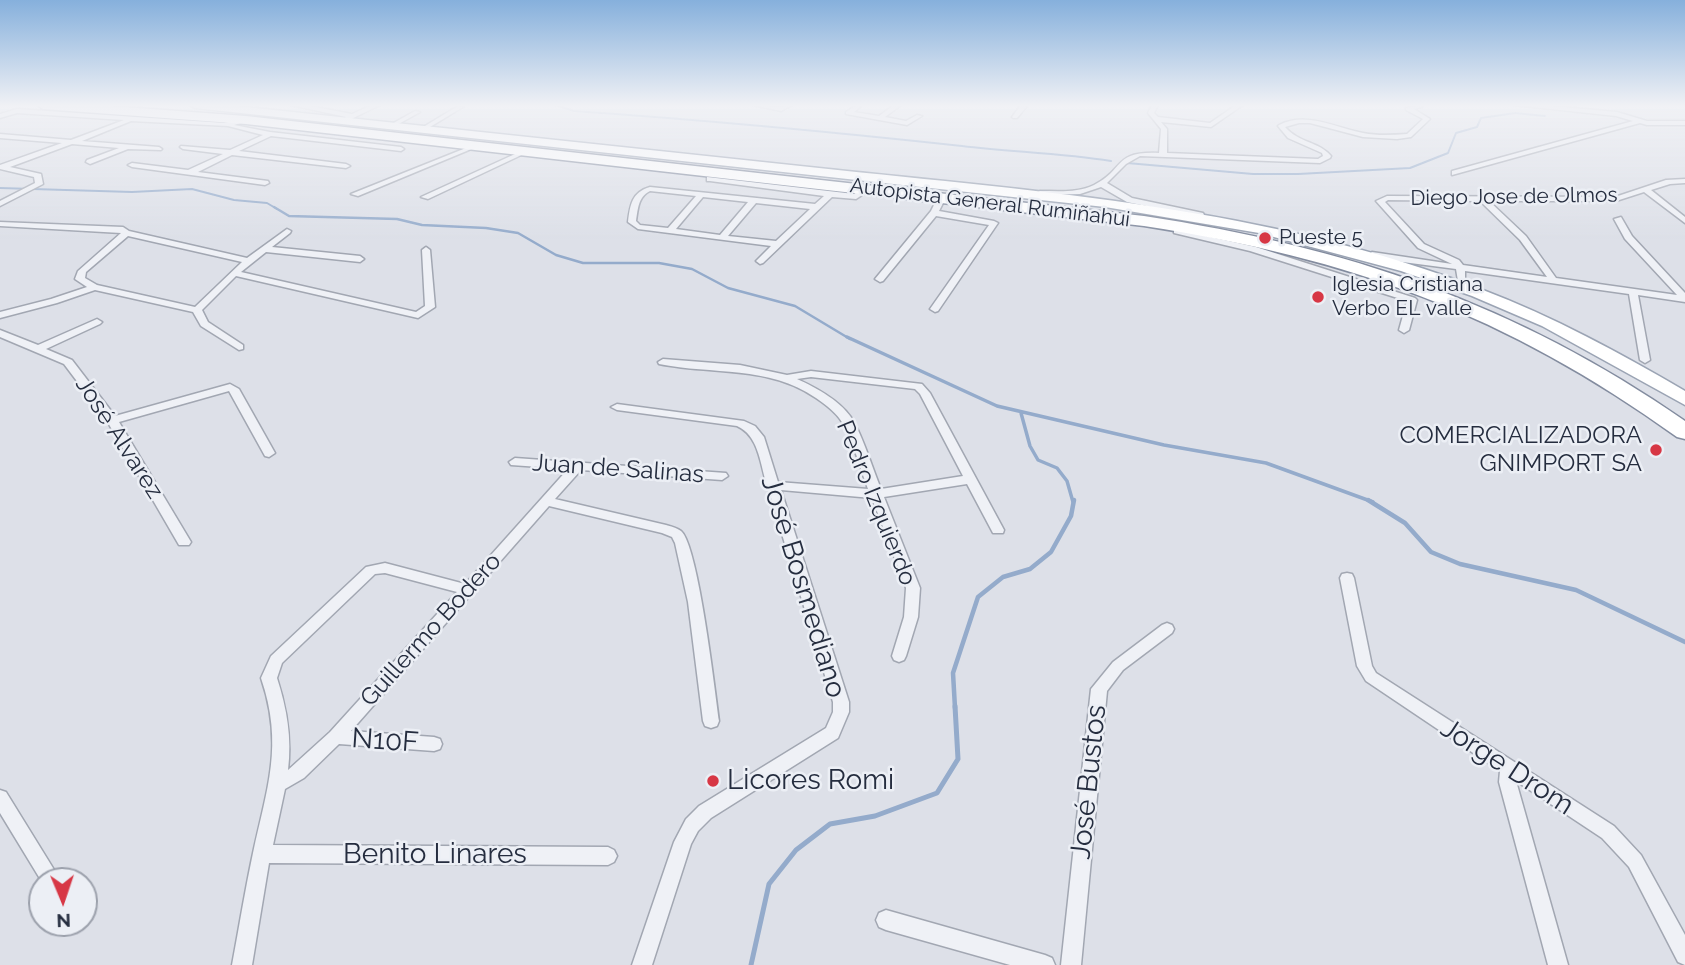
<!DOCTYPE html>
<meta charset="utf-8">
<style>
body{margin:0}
#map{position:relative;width:1685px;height:965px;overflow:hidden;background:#dde0e8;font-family:Raleway,sans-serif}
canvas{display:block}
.north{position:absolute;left:28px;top:867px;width:70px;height:70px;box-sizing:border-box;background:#eceff5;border:2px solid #9ca1ac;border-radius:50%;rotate:178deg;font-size:19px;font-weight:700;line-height:28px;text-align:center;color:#252d3f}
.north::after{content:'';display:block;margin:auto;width:24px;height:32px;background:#d73745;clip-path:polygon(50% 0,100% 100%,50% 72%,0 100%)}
</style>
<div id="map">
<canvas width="1685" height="965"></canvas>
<div class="north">N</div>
</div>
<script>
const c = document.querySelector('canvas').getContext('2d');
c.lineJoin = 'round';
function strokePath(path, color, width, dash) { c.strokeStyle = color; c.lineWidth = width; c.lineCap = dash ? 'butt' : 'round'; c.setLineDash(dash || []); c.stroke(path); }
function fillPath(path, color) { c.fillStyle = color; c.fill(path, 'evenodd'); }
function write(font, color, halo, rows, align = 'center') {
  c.font = font + ' Raleway,sans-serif'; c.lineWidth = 5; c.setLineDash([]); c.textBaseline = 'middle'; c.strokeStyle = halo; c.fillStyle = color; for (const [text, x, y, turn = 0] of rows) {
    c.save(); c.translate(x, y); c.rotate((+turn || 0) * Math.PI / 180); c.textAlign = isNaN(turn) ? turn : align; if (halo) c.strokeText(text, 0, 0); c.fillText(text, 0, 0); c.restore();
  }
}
strokePath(new Path2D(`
 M555,105l19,6c130,9 259,21 388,35 50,6 99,7 149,15
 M1127,163l126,11h45l112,-6 38,-15 8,-20 21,-6 4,-9 34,-5 30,3
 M0,188l132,4 60,-3 42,11 33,3 10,6`), '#94abcb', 2);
strokePath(new Path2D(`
 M274,207l15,9 108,3 25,6 64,3 32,5 38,22 27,8h76l33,6 36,19 67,18 55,33`), '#94abcb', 2.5);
strokePath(new Path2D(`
 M847,337l150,69 167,39 102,18 107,39
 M1021,413l9,33 8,14 19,8 10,13 6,21`), '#94abcb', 3.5);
strokePath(new Path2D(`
 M1368,500l37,23 26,29 29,12 116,26 109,52
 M955,708l-2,-35 25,-76 25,-20 27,-8 21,-17 20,-36 3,-16`), '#94abcb', 4.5);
strokePath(new Path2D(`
 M751,965l18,-81 27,-34 34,-26 45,-8 62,-23 21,-34 -3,-53`), '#94abcb', 5);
const street = new Path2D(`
 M291,105h14l47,9 20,-9h8l-35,17 -3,-2 4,-3z
 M753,105l27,2 12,-2 -11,6z
 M857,105l3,2 -6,5 25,4 15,-11h7l-16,12 21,4 11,-6 5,1 -15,9 -61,-11v-2z
 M1021,105h7l-11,13h-4l-1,-1z
 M1152,105h6l-4,8 4,4 52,6 26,-18h7l-32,22 -50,-5 6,7v24l151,6 5,-3 -1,-3 -34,-15 -10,-12 1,-1c28,-14 56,3 84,8 15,3 29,2 44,1l16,-15 -17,-9v-2l17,-3 -1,2 -8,2 16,10 -19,18 -14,2 -34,-2 -53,-14h-11l-14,4c14,16 35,15 46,29l-1,2 -10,5 -180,-7 -14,8 -19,19 25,15 71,15 1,2 -4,2 -73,-15 -26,-15 -21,7 -43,1 -1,-2 4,-2c18,0 38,2 54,-6 32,-16 18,-34 65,-32l2,-24 -13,-16z
 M1514,105h26l77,7 30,9h38v4h-38l-7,-2 -188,52v-4l181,-50 -17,-5z
 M458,106l5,1 -38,23 -5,-1z
 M17,109l207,14 22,-5 3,2 -1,1 -14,4 36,7 131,15 3,2 -3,2 -130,-15 -32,15 107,13 4,2 -4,2 -114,-13 -34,17 70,9 1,2 -4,2 -133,-18 -4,-2 4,-2 56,7 35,-16 -40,-5 -3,-2 1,-1 49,4 33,-15 -35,-9 -97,-5 -49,20 77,6 3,2 -1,1 -33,-1 -38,15 -4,-2 1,-2 32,-12 -47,-4 -62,23 31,7 2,10 -43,22v-5l35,-18 -1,-6 -34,-8v-4l62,-22 -62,-5v-4l71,6 53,-20 -107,-7 -17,5v-4z
 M415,111l5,1 -25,14 -5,-1z
 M476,144l5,1 -123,51 -7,-2z
 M526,149l6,1 -104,49 -7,-2z
 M707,177l147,17 10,-7 7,2 -15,10 -24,-2 -69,66 -3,1 -4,-3 15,-15 -133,-17 -10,-7c2,-17 4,-30 22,-35l165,17 9,-8 -114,-15h-3zM650,191l46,5 -28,32 -28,-3 -4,-4c2,-12 2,-24 14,-30zM703,197l45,5 -28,33 -44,-6zM756,203l54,6 -34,32 -48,-5z
 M1685,179v4l-15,1 -19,6 34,27v6l-41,-31 -28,9h-127l37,35 30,42 121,17 -52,-56 -11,-20 7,-2 11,19 53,57v9l-47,-7 12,65 -5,3 -5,-3 -11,-66 -164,-23v7l18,15 -5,3 -20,-15 -2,-12 -84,-11 -4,-3 4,-3 80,12 -34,-16 -42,-47 11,-5 228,1 51,-17zM1388,200l92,1 40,39 27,37 -84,-12 -4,-5 -35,-16 -39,-42z
 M939,195l7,2 -7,14 55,10 4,2 -60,88 -3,1 -5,-3 59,-84 -53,-9 -53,65 -3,1 -5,-3 56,-68z
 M0,222l123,5 6,4 118,27 40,-29 4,2 -1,2 -18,14 88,9 4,3 -4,3 -94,-10 -25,20 175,40 9,-6 -3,-56 4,-3 4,3 5,57 -17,11 -182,-42 -34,34 6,12 35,23v4l-4,1 -38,-24 -8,-14 -98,-22 -38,13 -57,15v-6l51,-13 36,-12 -12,-8 3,-8 43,-38 -121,-7zM128,236l114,26 -47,45 -98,-22 -12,-7 1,-6z
 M1174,229l82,18 159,51 2,2 -8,30 -5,3 -5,-3 8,-29 -157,-50 -76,-18z
 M97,319l5,3 -2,2 -54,25 26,11 43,56 115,-32 9,5 36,64 -6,4 -4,-1 -36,-65 -110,31 72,120 -2,3h-10l-72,-124 -43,-57 -64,-27v-7l38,15z
 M663,359l77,6 47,10 24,-4 111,13 8,9 74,137 -1,3h-10l-26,-49 -83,13 36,91 -2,29 -12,39 -2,4 -5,2 -5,-2 -2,-4 12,-39 2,-29 -34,-90 -91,-8 68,212v10l-11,26 -127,80 -13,13 -7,13 -39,121h-20l42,-123 12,-23 13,-13 127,-78 7,-16v-10l-65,-214 -4,-3 2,-3c-6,-20 -8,-47 -29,-56l-120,-16 -6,-3 6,-3 127,17 11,5 9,11 14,45 90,7c-8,-21 -14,-46 -25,-65 -5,-10 -18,-20 -27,-26 -48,-33 -103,-23 -157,-34l-1,-2zM811,377l104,12 5,5 43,82 -82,13c-9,-22 -16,-46 -27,-67 -11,-20 -37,-34 -57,-43z
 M515,458l211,15 2,3 -6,4 -141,-10 -26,29 111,26c4,1 11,3 15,6 17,14 34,160 38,190l-2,5 -6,2 -6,-2 -2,-5 -15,-119 -13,-59 -3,-6 -10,-4 -113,-27 -198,225 83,6 6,2 2,5 -2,5 -6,2 -95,-7 -35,34 -19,11 -12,56 335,2 6,3 3,6 -3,6 -6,3 -339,-2 -17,102h-20c7,-37 13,-75 21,-112 14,-65 31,-108 8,-175l10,-22 95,-89 19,-4 80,21 103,-115 -57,-4 -2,-3zM385,573l72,19 -127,140 -42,38c4,-32 -1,-61 -11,-92l5,-15 93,-89z
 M1347,573l5,1 2,4 18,88 4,7 238,153 27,29 44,80v30l-7,-3 -49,-95 -27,-29 -86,-57 52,184h-20l-49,-183 1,-11 -134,-90 -9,-15 -17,-88 2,-4z
 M1167,623l5,2 2,4 -2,4 -49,37 -16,21 -26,274h-20l30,-276 22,-27 49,-37z
 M0,790l6,2 55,89 -19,1 -42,-69z
 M886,910l159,45 7,3 3,7h-45l-124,-35 -7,-3 -3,-7 3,-7z`);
const primary = new Path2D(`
 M190,105h37c197,21 395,42 592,63 224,24 452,39 664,122 71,27 137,63 202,101v14l-143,-79 -70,-30 -71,-25 -142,-38 -154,-26 -910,-99z`);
const highway = new Path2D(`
 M37,105h60l149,11 898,100c203,31 371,87 541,205v18l-8,-2c-171,-123 -326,-179 -533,-211l-898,-102 -203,-15z`);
strokePath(street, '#a2a7b2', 3);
strokePath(primary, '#9ba4b4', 3);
strokePath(highway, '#838c9f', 3);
fillPath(street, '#eff1f6');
fillPath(primary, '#fff');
fillPath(highway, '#fff');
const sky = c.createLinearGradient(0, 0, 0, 240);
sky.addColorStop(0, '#86b0dc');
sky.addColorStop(0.44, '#f0f1f5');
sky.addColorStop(1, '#f0f1f500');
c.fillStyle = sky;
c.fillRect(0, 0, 1685, 240);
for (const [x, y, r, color] of [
 [1265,238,7,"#d73745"],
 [1318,297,7,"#d73745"],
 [1656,450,7,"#d73745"],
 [713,781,7,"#d73745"]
]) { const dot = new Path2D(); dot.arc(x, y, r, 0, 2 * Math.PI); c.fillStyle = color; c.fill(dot); strokePath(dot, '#eceff5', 2.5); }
write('21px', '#252d3f', '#eceff5', [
 ["Diego Jose de Olmos",1514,197,-1],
 ["Autopista General Rumiñahui",990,203,7]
]);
write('21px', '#252d3f', '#eceff5', [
 ["Pueste 5",1279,238],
 ["Iglesia Cristiana",1332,285],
 ["Verbo EL valle",1332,309]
], 'left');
write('24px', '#252d3f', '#eceff5', [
 ["COMERCIALIZADORA",1642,436],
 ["GNIMPORT SA",1642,464]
], 'right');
write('24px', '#252d3f', '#eceff5', [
 ["José Alvarez",119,438,57],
 ["Juan de Salinas",618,469,4],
 ["Pedro Izquierdo",876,503,68],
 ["Guillermo Bodero",431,630,-48]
]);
write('28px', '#252d3f', '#eceff5', [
 ["José Bosmediano",803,587,73],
 ["N10F",385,741,4],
 ["Jorge Drom",1507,767,33],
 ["José Bustos",1089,782,-84],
 ["Benito Linares",435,855]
]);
write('28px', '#252d3f', '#eceff5', [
 ["Licores Romi",727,781]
], 'left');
</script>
